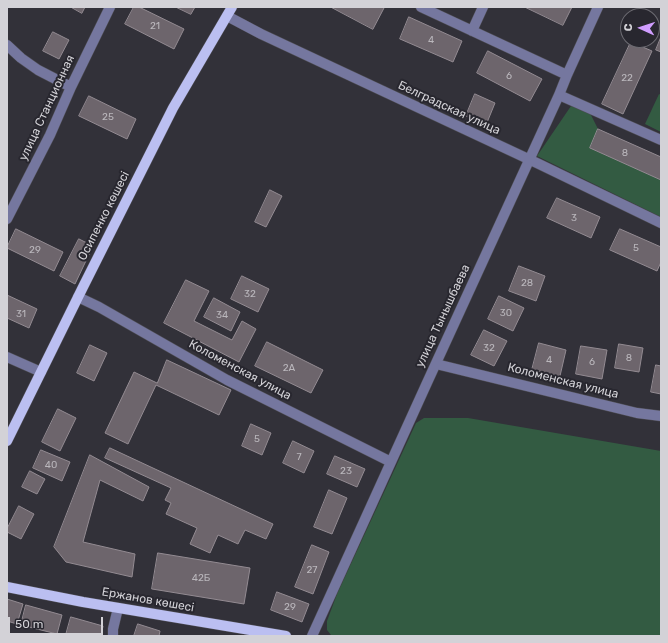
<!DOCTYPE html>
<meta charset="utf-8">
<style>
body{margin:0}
#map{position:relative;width:668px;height:643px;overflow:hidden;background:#323139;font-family:Rubik,sans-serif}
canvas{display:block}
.frame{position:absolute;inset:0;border:8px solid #d3d2d7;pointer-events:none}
.north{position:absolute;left:620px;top:8px;width:40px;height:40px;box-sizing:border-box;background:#28272f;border:1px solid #6c6b72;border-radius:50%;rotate:273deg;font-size:11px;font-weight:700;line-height:16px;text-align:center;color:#d3d2d7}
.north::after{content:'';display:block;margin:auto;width:14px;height:18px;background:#d09dff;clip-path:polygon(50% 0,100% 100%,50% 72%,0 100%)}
.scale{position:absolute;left:8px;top:617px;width:95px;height:18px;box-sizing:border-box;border:2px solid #d3d2d7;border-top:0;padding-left:5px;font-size:12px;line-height:14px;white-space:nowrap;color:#d3d2d7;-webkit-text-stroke:3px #28272f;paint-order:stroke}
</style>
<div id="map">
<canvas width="668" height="643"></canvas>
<div class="frame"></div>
<div class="north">С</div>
<div class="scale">50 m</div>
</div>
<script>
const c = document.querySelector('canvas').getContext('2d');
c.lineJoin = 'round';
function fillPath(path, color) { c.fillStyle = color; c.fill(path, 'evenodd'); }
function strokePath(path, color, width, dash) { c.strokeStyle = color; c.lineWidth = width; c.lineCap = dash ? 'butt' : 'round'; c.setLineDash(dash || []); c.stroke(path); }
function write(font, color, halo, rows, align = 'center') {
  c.font = font + ' Rubik,sans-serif'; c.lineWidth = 4; c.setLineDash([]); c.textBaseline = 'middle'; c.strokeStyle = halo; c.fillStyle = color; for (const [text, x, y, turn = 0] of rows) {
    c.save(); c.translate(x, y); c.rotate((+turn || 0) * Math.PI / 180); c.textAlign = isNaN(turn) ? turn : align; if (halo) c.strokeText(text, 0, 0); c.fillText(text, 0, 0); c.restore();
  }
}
fillPath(new Path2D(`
 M659,94l2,1v37l-16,-8z
 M571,106l17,3 10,20 -8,19 71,32v37l-124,-61z
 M424,418h44l193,33v185h-322l-8,-1 -4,-5v-9l10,-27 79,-171z`), '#335b42');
const building = new Path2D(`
 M71,7h14l-3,6z
 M134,7h5l45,22 -10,20 -49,-25z
 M176,7h19l-4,7z
 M331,7h51l2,1 -11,21z
 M525,7h47l-9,18z
 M409,17l53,24 -9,21 -53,-23z
 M53,32l16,8 -10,19 -16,-8z
 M661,37v15l-5,-2z
 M631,42l21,9 -29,63 -21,-10z
 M488,51l54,28 -12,22 -53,-28z
 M475,94l20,9 -9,22 -20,-9z
 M89,96l47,23 -9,20 -48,-23z
 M598,129l63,28v23l-71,-32z
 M270,190l12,6 -16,31 -11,-5z
 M557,198l43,19 -9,21 -44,-20z
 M16,229l47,23 -9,19 -47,-23z
 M620,229l41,18v15l-4,9 -47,-21z
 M79,239l14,7 -18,38 -15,-8z
 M519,266l26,10 -9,25 -27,-10z
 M242,276l27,13 -11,23 -27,-13z
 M186,280l23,11 -15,30 38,19 10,-19 14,8 -17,33 -75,-39z
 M7,295l30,14 -8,19 -22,-10z
 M499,296l25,12 -11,23 -25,-12z
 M214,298l26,14 -9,19 -27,-14z
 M484,330l23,11 -13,25 -23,-11z
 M267,342l56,28 -12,23 -56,-27z
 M539,343l27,7 -6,26 -28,-6z
 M619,344l24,4 -4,24 -24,-4z
 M90,345l17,8 -13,28 -17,-8z
 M581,346l26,4 -5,29 -26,-5z
 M167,360l64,30 -12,25 -63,-30 -28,59 -23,-11 29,-61 23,11z
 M656,365l5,1v28l-10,-2z
 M58,409l18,9 -16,33 -18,-9z
 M251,424l20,9 -9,22 -20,-9z
 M293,441l21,10 -10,22 -21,-10z
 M110,448l163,76 -7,15 -21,-9 -7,14 -20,-9 -8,18 -20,-9 7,-16 -31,-14 5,-11 -6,-3 6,-12 -66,-30z
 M41,450l29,12 -8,19 -29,-13z
 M90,455l59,32 -6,14 -43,-21 -17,62 52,12 -3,23 -66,-15 -12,-15z
 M335,456l30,13 -8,18 -30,-13z
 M30,471l15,8 -8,15 -15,-7z
 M329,490l18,8 -15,36 -18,-7z
 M19,506l15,8 -13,25 -14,-7v-3z
 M312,545l17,7 -16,42 -18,-7z
 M158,553l92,15 -6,36 -92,-15z
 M277,592l32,12 -7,18 -31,-12z
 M7,599l16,5 -6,20 -10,-3z
 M26,605l36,10 -5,19 -36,-9z
 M71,617l32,9 -2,10h-31l-4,-1z
 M138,624l22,7 -1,5h-25z`);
fillPath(building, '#6d656c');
strokePath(building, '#938b92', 1);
const minor = new Path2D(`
 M421,7l146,68
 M227,16l34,18 278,130 122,59
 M472,31l11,-24
 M7,45l14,13 17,12 33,17
 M559,95l102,45
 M7,219l43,-84 21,-48 39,-80
 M78,297l21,10 128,73 164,82
 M7,357l34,15
 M436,364l201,49 24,3
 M113,636v-7l5,-21
 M312,636l114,-251 133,-290 8,-20 31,-68`);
const major = new Path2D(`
 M7,441l76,-154 90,-179 59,-101
 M7,587l76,15 203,34`);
strokePath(minor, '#4f4e55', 11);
strokePath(major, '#4f4e55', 11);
strokePath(minor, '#75779f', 10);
strokePath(major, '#bbbff1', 10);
write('10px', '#bab7bc', null, [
 ["21",155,26],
 ["4",431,40],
 ["6",509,76],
 ["22",627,78],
 ["25",108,117],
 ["8",625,153],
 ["3",574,218],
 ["5",636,248],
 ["29",35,250],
 ["28",527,283],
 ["32",250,294],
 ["30",506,313],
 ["31",21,314],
 ["34",222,315],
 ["32",489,348],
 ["8",629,358],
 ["4",549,360],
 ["6",592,362],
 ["2А",289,368],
 ["5",257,439],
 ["7",299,457],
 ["40",51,465],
 ["23",346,471],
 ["27",312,570],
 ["42Б",201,578],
 ["29",290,607]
]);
write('12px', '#d3d2d7', '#28272f', [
 ["улица Станционная",47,108,-65],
 ["Белградская улица",449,108,25],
 ["Осипенко көшесі",104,216,-63],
 ["улица Тынышбаева",443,316,-65],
 ["Коломенская улица",240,370,28],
 ["Коломенская улица",563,381,14],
 ["Ержанов көшесі",148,600,10]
]);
</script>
